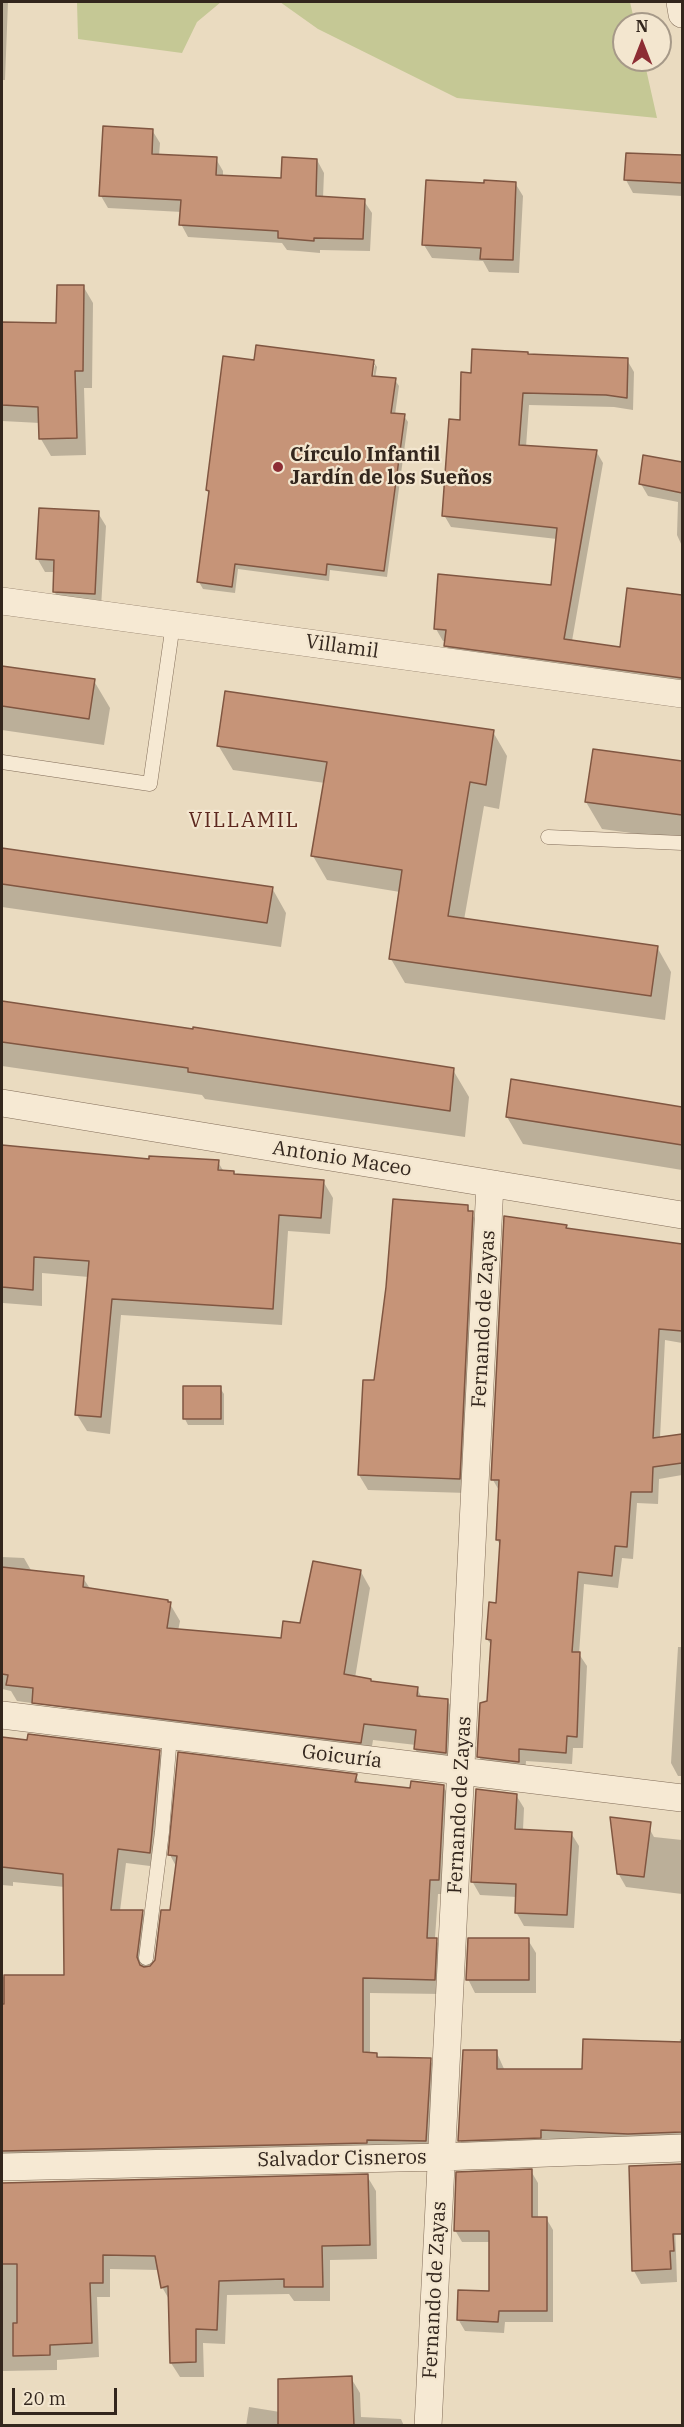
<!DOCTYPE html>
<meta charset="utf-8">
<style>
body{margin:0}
#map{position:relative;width:684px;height:2427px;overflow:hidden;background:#eadbc0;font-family:"IBM Plex Serif",serif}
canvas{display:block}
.frame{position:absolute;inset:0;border:3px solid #33261d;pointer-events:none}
.north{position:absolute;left:612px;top:12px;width:60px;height:60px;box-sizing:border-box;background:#f3e6cf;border:2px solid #a69988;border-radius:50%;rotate:0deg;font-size:16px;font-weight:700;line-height:24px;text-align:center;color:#33261d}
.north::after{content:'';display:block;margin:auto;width:21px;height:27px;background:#8d2d34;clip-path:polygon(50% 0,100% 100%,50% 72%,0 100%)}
.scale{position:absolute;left:12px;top:2388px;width:105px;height:27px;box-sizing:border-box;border:3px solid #33261d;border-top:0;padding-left:8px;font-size:18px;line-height:21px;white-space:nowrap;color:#33261d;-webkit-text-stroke:4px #f3e6cf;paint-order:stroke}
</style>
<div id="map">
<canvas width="684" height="2427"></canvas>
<div class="frame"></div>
<div class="north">N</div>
<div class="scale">20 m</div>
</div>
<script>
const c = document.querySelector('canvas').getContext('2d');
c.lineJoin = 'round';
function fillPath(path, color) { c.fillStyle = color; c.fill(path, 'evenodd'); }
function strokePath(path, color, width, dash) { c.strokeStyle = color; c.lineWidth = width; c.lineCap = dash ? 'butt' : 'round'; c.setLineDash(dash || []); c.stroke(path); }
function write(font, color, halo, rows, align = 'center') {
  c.font = font + ' "IBM Plex Serif",serif'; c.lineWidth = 4.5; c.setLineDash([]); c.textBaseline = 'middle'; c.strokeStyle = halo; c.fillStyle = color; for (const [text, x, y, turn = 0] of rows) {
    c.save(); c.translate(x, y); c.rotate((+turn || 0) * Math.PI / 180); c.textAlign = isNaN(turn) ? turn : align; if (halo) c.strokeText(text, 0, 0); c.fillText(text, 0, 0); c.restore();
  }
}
fillPath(new Path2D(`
 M77,2h144l-24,20 -15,31 -104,-14z
 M280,2h350l5,22h-11v36h20l13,58 -200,-20 -139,-69z`), '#c5c895');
fillPath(new Path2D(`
 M2,2h6l-3,78h-3z
 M152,130l8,13 -1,13 57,3 7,12v6l59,3 35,-20 7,13 -1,25 41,3 8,12 -2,38 -50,-1v3l-33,-3 -5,-7 -94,-6 -7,-13 1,-12 -74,-4 -7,-12z
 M627,154l55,3v39l-49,-3 -7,-13z
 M515,183l8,13 -4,77 -30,-1 -6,-11 -51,-3 -8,-13 62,-60z
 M83,286l10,17 -1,85h-8l2,67 -35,1 -10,-17 -1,-16 -38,-2v-98l56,1z
 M528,356l99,4 7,12 -1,38 -19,-3 -85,-2 -3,42 70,4 7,12 -31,178 49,8 7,-59 54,7v93l-229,-33 -7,-12v-4h-3l-7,-12 117,-43 4,-47 -106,-12 -7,-12 28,-141z
 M255,361h118l4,6 -2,11 20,2 4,6 -4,29 9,1 4,6 -21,155 -57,-7 -1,11 -91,-12 -3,24 -32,-4 -4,-7 11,-87 -3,-5zM372,365h3l-3,19 -3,-1z
 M644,457l38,7v82l-5,-11 1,-33 -30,-6 -7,-12z
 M98,513l8,13 -5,81 -39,-2 -8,-14 1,-19h-10l-8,-14z
 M2,667l92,14 16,27 -6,37 -102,-15z
 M493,732l14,24 -8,53 -15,-3 -20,114 193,27 14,25 -6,48 -260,-37 -14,-24 9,-67 -73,-12 -14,-24 12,-73 -92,-13 -15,-25z
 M594,750l88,13v77l-80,-11 -16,-27z
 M2,849l270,39 14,25 -5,34 -279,-40z
 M2,1003l451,67 16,27 -4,40 -260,-38 -3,-4 -200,-29z
 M513,1081l169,27v62l-159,-26 -16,-27z
 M2,1148l148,12 68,2 6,10 9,1 2,2 88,6 10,17 -3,36 -42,-3 -6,94 -161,-10 -11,119 -23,-3 -10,-16 12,-138 -47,-4v33l-39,-3z
 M467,1207l14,21 -14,265 -99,-3 -9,-15 16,-93 12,-95z
 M566,1226l2,3 114,20v94l-17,-3 -5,98 22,-3v40l-23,4 -1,25 -21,-1 -4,56 -11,-1 -4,30 -34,-4 -5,70 8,12 -4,82h-10l-1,16 -46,-3 -1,13 -39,-5 -7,-12 10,-55 3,-56 -5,-7 10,-34 4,-59 -4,-6 3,-48 -7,-12z
 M220,1388l4,6v31h-36l-3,-6z
 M2,1557l22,1 8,14 51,6 8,12 79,14 10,17 -2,10 104,9 79,-68 9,16 -15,90 17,5 45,5 5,10 26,3 9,17 -2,51 -30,-3 -10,-17 1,-4 -43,-5 -3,19 -195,-36 -158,-22 -6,-10 -9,-2z
 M678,1647h4v129h-4l-7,-13z
 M2,1738l157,14 8,14 -9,101 -32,-4 -6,48h22l9,15 -6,42 6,-1 5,-7 15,-49 6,-43 -7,-13 186,-79 4,8 51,5 32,-3 9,15 -5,93h-9l-3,44 9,16 -2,40 -72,-1v61h6l3,4 51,2 8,14 -4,81 -432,13v-191h64l-1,-90 -52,-5v4l-11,-1z
 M516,1795l8,13 -1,22 48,3 8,13 -5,82 -50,-2 -8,-14 1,-15 -37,-2 -8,-14z
 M649,1828l5,9 28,3v54l-56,-7 -8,-14z
 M528,1940l8,13v40h-61l-7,-14z
 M680,2039h2v108l-214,8 -8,-15 36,-89 9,20 167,35z
 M631,2167l43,28 3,87 -36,2 -7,-13z
 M531,2171l7,12v35h8l7,12v92h-48l-1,11 -39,-2 -7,-12 32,-26v-51h-28l-7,-12z
 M367,2176l9,15 1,68 -47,1v41h-36l-5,-7 -62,1 -2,49 -22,-1 1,34h-24l-9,-14 -1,-62 -8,-14 -3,-17 -49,-1v28h-13l2,60 -42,3v10l-55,1v-187z
 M351,2378l9,15 1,24 40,2 3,7h-158l3,-19 31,5z`), '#0003');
const building = new Path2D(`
 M103,126l50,3 -1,25 65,3 -1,18 65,3 1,-21 35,2 -1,37 49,3 -2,40 -49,-1v3l-36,-3v-7l-99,-6 2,-25 -82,-4z
 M626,153l56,2v28l-58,-3z
 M426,180l58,3v-3l32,2 -3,78 -33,-1 1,-11 -59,-3z
 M57,285h27l-1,86h-8l2,67 -38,1 -1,-32 -36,-2v-83l54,1z
 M256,345l118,15 -2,16 24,2 -5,35 14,1 -21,157 -57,-7 -1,11 -91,-11 -3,23 -35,-5 12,-91 -3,-1 17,-134 31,4z
 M472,349l56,3v2l100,4 -1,40 -21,-3 -83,-2 -4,52 78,5 -33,189 56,8 7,-59 55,7v83l-238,-32 2,-16 -12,-1 4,-55 113,11 6,-57 -115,-12 7,-97 11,1 1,-48 10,1z
 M643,455l39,7v31l-43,-9z
 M39,508l60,3 -4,83 -42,-2 1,-32 -18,-1z
 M2,666l93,13 -6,40 -87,-13z
 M225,691l269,39 -8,55 -16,-3 -22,134 210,30 -7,50 -262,-37 13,-89 -91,-14 16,-94 -110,-16z
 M593,749l89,12v54l-97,-13z
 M2,848l271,39 -6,36 -265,-39z
 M2,1001l191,28v-2l261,41 -4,43 -262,-39v-4l-186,-26z
 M511,1079l171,28v38l-176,-28z
 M2,1145l147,14v-3l70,4 -1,10 16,1v3l90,6 -3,38 -42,-3 -6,94 -161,-10 -11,118 -26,-2 14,-154 -55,-4 -1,33 -31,-3z
 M393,1199l75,6v6h5l-13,268 -102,-4 5,-95h11l12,-93z
 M504,1216l63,9 -1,3 116,16v87l-23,-2 -6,109 29,-4v29l-29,4 -1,25h-21l-4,55 -12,-1 -3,30 -34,-4 -6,80h8l-3,85 -10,-1 -1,17 -47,-4v13l-42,-5 3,-54 7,-2 4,-61 -5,-1 3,-37 7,1 4,-63h-4l3,-60h-8z
 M183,1386h38v33h-38z
 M313,1561l48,9 -17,104 27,5v2l47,6 -1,9 31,3 -2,54 -32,-4 2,-19 -52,-6 -3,19 -329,-40 1,-15 -27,-3 2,-10 -6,-1v-107l82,9 -1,11 85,13v2h3l-4,26 114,10 2,-17 17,2z
 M28,1734l132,16 -10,103 -32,-4 -7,61h32l-6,47 3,8 4,2 6,-1 5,-6 6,-50h9l7,-54 -9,-1 10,-103 179,22 -2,8 55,6 1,-7 33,4 -5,95h-9l-3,58h10l-2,42 -72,-2v74l14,1v4l54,1 -5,83 -59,-1v3l-365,8v-147h2v-29h60l-1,-101 -61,-7v-130l25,3z
 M476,1789l41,5 -2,35 57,3 -5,83 -52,-2 1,-29 -45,-2z
 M610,1817l41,5 -7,55 -27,-3z
 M468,1938h61v42h-63z
 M583,2039l99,3v90l-54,2 -87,-4v8l-83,3 5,-91h34v19h85z
 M682,2164v70h-9l1,17h-4l1,18 -39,2 -3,-105z
 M532,2169v48h15v94h-48l-1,11 -41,-2 1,-30 31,1v-60h-35l2,-59z
 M368,2174l2,71 -48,1 1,41h-39v-8l-65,2 -2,49 -21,-1v33l-26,1 -2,-77 -7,2 -6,-32 -52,-1v28h-13l2,60 -42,2v10l-37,1v-33h4v-59h-15v-81z
 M352,2376l2,50h-76v-47z`);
fillPath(building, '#c69478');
strokePath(building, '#805641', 1.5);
const service = new Path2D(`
 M2,762l148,22 23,-160
 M548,837l134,6
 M146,1958l16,-126 8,-96`);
const minor = new Path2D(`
 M680,2l2,12
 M2,601l680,93
 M2,1103l680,112
 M2,1715l680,83
 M2,2167l440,-10 240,-9
 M428,2426l62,-1242`);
strokePath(service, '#826d59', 15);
strokePath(minor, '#826d59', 28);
strokePath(service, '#f6e9d3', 14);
strokePath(minor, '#f6e9d3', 27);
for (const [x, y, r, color] of [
 [278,467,6,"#8d2d34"]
]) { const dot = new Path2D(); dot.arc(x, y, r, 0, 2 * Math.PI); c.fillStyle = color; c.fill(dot); strokePath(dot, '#f3e6cf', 2); }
write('bold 20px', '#33261d', '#f3e6cf', [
 ["Círculo Infantil",290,455],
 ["Jardín de los Sueños",290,478]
], 'left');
write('20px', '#33261d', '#f3e6cf', [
 ["Villamil",342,647,8],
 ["Antonio Maceo",342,1159,9],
 ["Fernando de Zayas",484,1319,-87],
 ["Goicuría",342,1757,7],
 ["Fernando de Zayas",460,1805,-87],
 ["Salvador Cisneros",342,2159,-1],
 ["Fernando de Zayas",435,2290,-87]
]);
c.letterSpacing = '1.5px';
write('21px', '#5d281f', '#f3e6cf', [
 ["VILLAMIL",244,821]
]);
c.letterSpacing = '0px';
</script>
